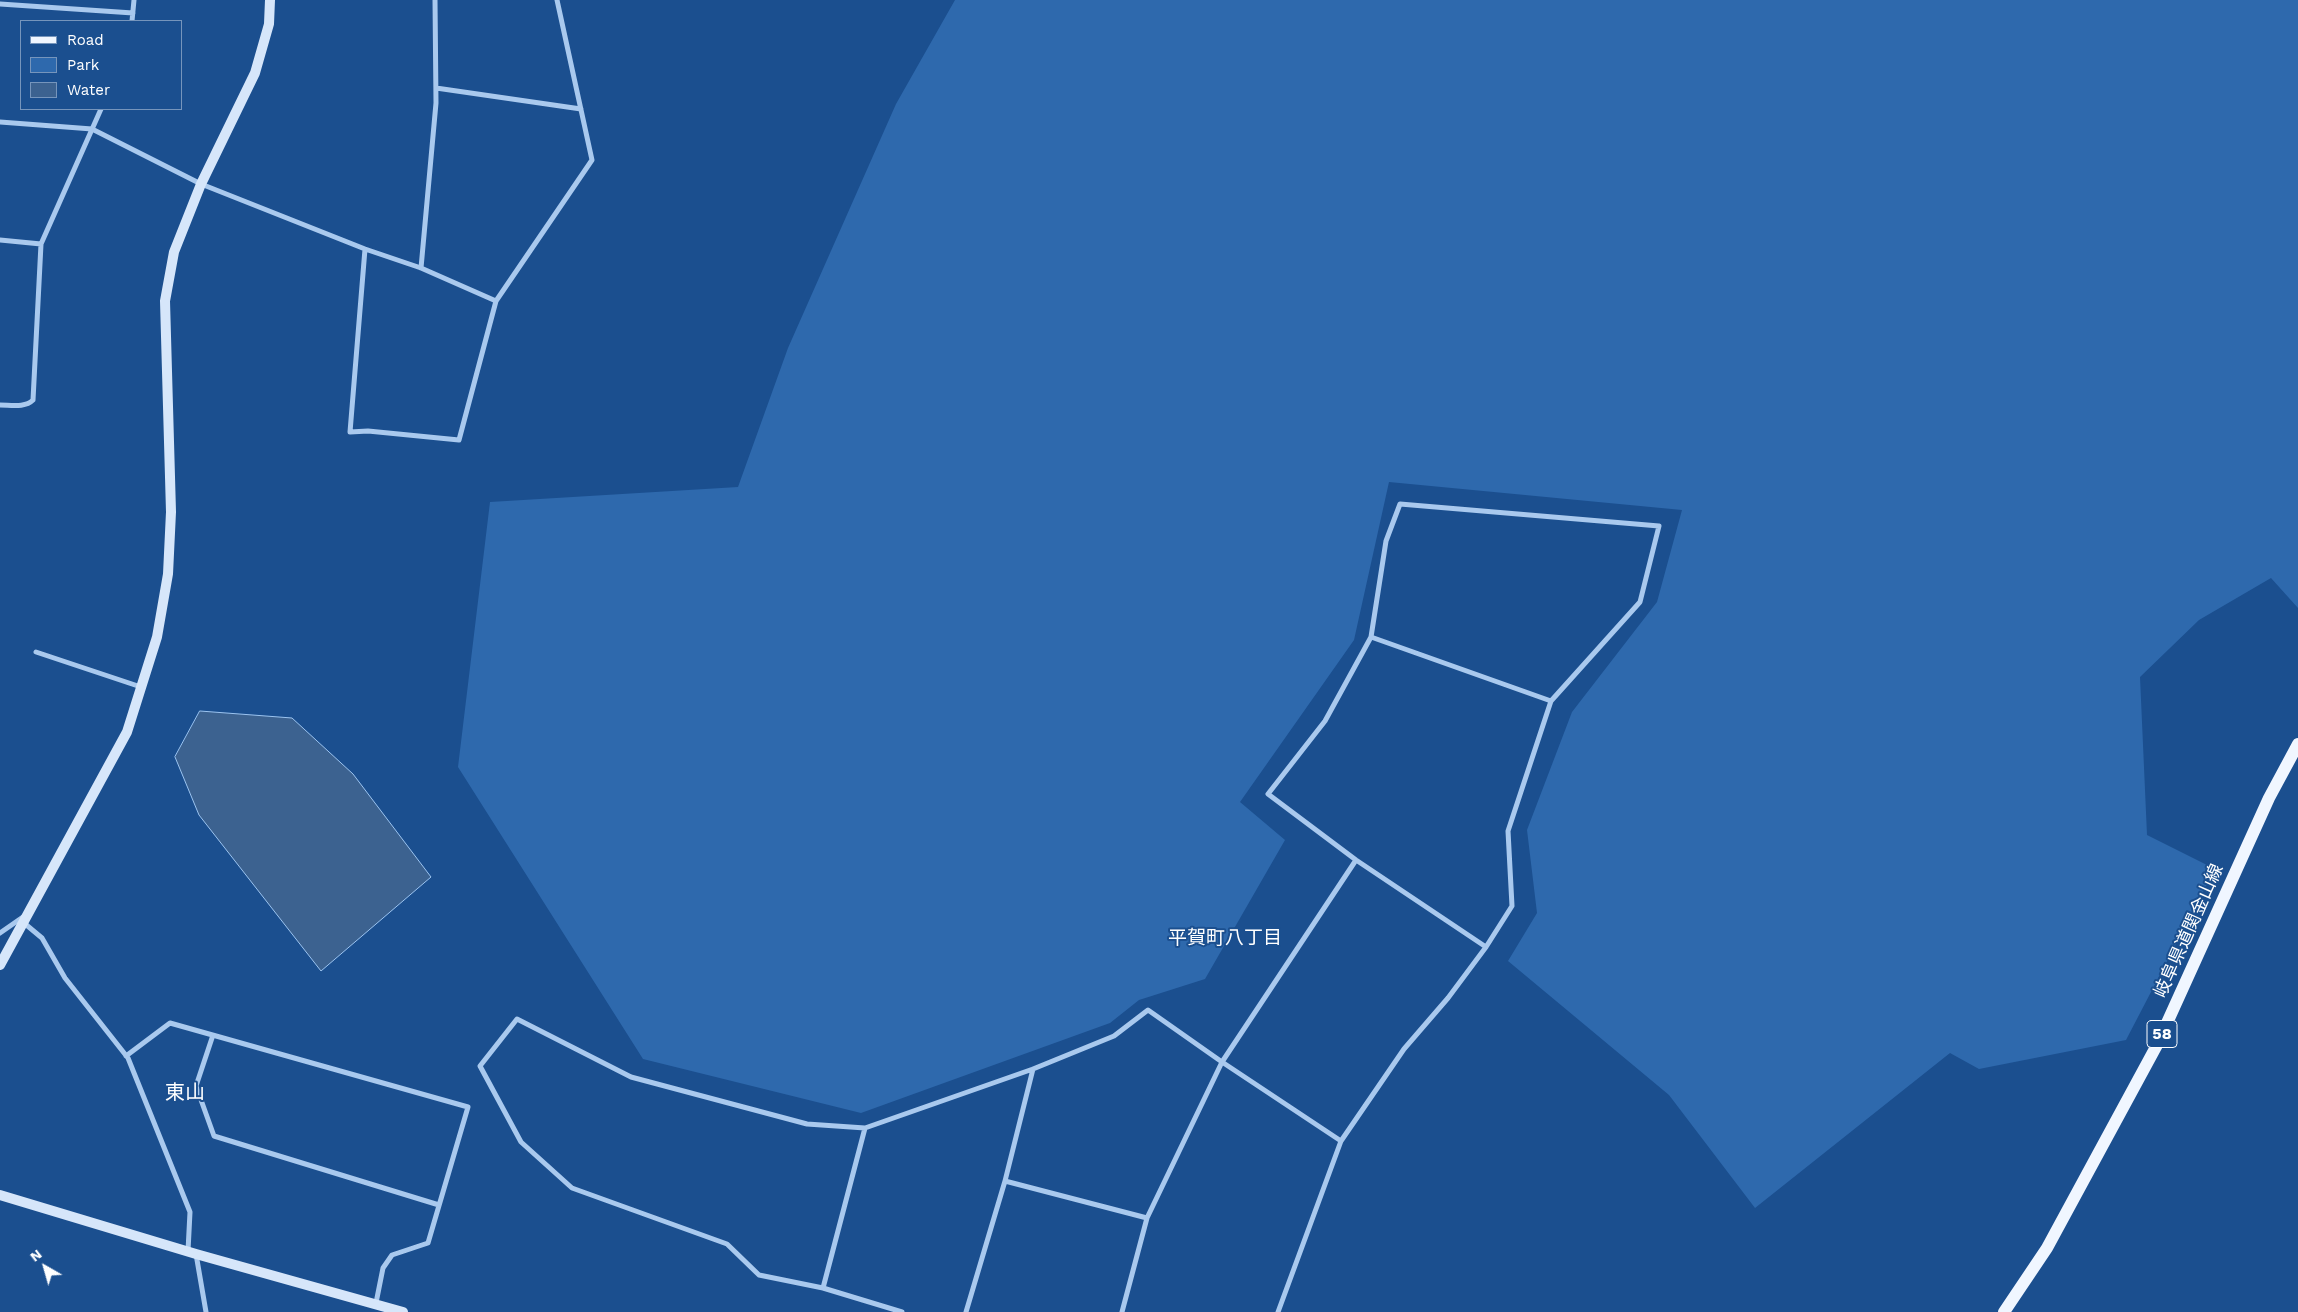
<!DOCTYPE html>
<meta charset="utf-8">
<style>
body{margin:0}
#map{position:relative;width:2298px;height:1312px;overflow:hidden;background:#1b4f8f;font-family:"Work Sans",sans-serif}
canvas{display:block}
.legend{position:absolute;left:20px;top:20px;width:162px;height:90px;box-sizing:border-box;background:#1b4f8f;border:1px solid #7695bc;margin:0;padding:6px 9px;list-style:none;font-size:15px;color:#fff}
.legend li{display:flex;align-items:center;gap:10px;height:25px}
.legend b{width:25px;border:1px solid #7695bc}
.north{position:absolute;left:20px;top:1242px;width:50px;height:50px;-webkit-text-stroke:4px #1b4f8f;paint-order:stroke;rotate:322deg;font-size:14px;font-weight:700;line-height:20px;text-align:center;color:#fff}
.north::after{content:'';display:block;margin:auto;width:18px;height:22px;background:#fff;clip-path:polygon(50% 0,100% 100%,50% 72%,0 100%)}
</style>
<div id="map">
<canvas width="2298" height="1312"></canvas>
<ul class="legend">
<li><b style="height:6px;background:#f0f6ff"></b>Road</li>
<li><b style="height:14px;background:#2e69ad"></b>Park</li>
<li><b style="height:14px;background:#3c6290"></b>Water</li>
</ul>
<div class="north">N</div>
</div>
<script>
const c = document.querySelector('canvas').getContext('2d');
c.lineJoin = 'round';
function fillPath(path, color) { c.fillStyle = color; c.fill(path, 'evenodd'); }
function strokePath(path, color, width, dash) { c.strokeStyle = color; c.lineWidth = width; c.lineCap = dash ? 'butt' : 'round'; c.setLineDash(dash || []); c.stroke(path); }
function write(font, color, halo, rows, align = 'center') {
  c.font = font + ' "Work Sans","Noto Sans JP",sans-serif'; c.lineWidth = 4; c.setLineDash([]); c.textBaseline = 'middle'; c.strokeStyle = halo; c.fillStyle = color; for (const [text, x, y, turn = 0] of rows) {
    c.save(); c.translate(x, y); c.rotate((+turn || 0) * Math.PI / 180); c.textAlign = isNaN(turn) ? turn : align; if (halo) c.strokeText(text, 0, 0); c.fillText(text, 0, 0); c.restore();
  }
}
fillPath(new Path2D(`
 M955,0h1343v608l-27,-30 -72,42 -59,57 7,158 68,34 -89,171 -147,29 -29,-16 -195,155 -86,-113 -161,-134 29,-48 -10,-83 45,-118 85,-110 25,-92 -293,-28 -35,158 -114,162 45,38 -80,139 -66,21 -29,23 -249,90 -218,-54 -185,-292 32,-265 248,-15 50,-139 108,-244z`), '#2e69ad');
const water = new Path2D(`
 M200,711l92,7 61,56 78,103 -110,94 -122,-156 -24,-58z`);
fillPath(water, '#3c6290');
strokePath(water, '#9cc4f0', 1);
strokePath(new Path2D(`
 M0,4l133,9
 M132,21l2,-21
 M436,88l145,21
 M0,122l92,7 109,55 164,65 56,19 75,33
 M0,240l41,4
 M365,249l-15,183 18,-1 91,9 37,-139 96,-141 -35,-160
 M421,268l15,-165 -1,-103
 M0,405c11,0 25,3 33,-5l8,-156 60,-135
 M1371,637l180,64
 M36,652l105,35
 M24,923l18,15 23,40 63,80 62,154 -2,39
 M0,933l23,-16
 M213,1035l-17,51 18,50 225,69
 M126,1056l44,-33 298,84 -40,136 -36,12 -9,13 -7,35
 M1005,1181l142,37
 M196,1254l10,58
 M823,1288l42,-160
 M902,1312l-79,-24 -64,-13 -32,-31 -155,-56 -51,-46 -41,-76 37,-47 114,58 176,47 58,4 168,-59 81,-33 34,-26 74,52 119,79
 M966,1312l39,-131 28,-112
 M1122,1312l25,-94 75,-156 134,-202
 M1278,1312l63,-171 63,-92 44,-51 38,-51 26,-41 -4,-75 43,-130 89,-99 19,-76 -259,-22 -14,37 -15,96 -46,84 -57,73 88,66 130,87`), '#a9c9ee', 5);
strokePath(new Path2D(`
 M0,965l127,-233 30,-95 11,-63 3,-62 -6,-211 9,-49 27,-68 54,-111 14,-49 1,-24
 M0,1195l196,59 207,58`), '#d6e6fa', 10);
strokePath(new Path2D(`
 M2004,1312l43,-64 110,-203 112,-247 29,-54`), '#f0f6ff', 12);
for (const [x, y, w] of [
 [2162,1034,30]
]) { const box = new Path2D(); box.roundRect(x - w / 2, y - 13.5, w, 27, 4); c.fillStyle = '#1b4f8f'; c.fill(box); strokePath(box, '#fff', 1); }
write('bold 16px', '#fff', null, [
 ["58",2162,1034]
]);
write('18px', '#fff', '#1b4f8f', [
 ["岐阜県道関金山線",2189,931,-66]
]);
write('19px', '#fff', '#1b4f8f', [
 ["平賀町八丁目",1225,938]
]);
write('20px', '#fff', '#1b4f8f', [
 ["東山",185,1093]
]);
</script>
